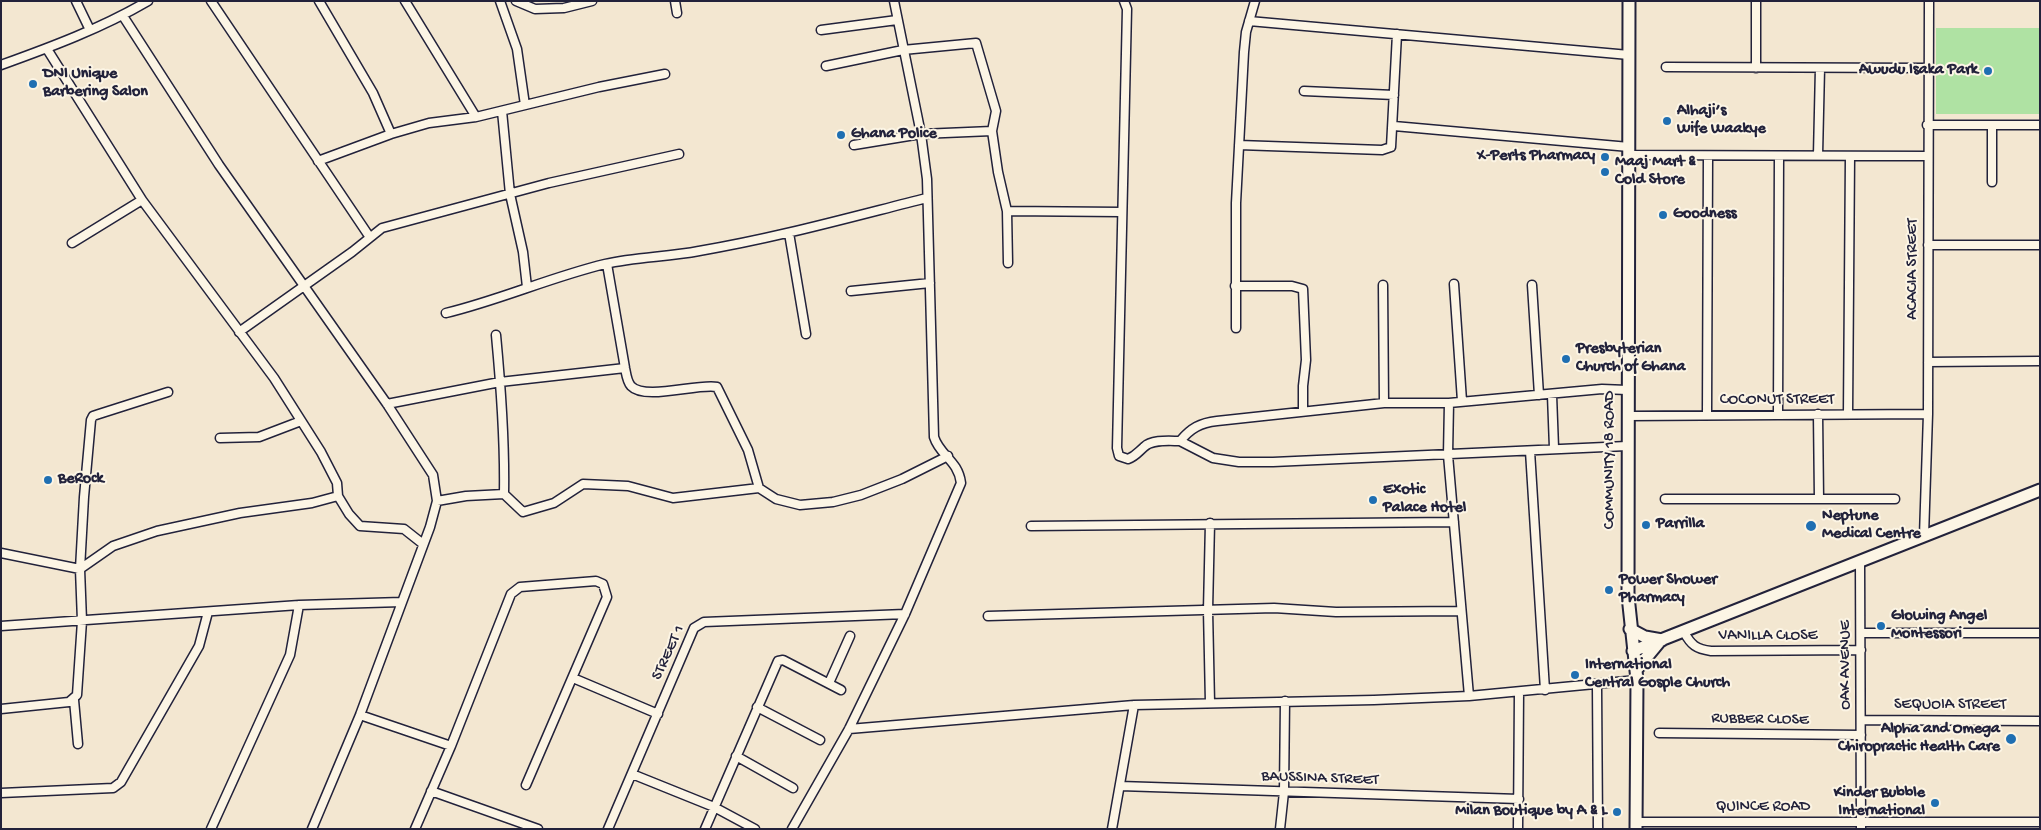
<!DOCTYPE html>
<meta charset="utf-8">
<style>
body{margin:0}
#map{position:relative;width:2041px;height:830px;overflow:hidden;background:#f3e7d1;font-family:"Gochi Hand",sans-serif}
canvas{display:block}
.frame{position:absolute;inset:0;border:2px solid #22223b;pointer-events:none}
</style>
<div id="map">
<canvas width="2041" height="830"></canvas>
<div class="frame"></div>
</div>
<script>
const c = document.querySelector('canvas').getContext('2d');
c.lineJoin = 'round';
function fillPath(path, color) { c.fillStyle = color; c.fill(path, 'evenodd'); }
function strokePath(path, color, width, dash) { c.strokeStyle = color; c.lineWidth = width; c.lineCap = dash ? 'butt' : 'round'; c.setLineDash(dash || []); c.stroke(path); }
function write(font, color, halo, rows, align = 'center') {
  c.font = font + ' "Gochi Hand",sans-serif'; c.lineWidth = 4; c.setLineDash([]); c.textBaseline = 'middle'; c.strokeStyle = halo; c.fillStyle = color; for (const [text, x, y, turn = 0] of rows) {
    c.save(); c.translate(x, y); c.rotate((+turn || 0) * Math.PI / 180); c.textAlign = isNaN(turn) ? turn : align; if (halo) c.strokeText(text, 0, 0); c.fillText(text, 0, 0); c.restore();
  }
}
fillPath(new Path2D(`
 M1936,28h104v86h-104z`), '#afe2a3');
const street = new Path2D(`
 M76,1l14,29
 M211,1l158,235
 M319,1l54,92 18,41
 M405,1l71,116
 M500,1l17,48 8,56
 M516,1l19,8 29,-1 28,-7
 M675,1l2,12
 M1124,1l3,8 -10,439 2,8 9,3c8,-3 10,-7 16,-12 8,-8 26,-6 36,-6 11,-13 20,-18 37,-20l167,-18h65l153,-14 25,1
 M1756,1v67
 M123,16l96,149 168,239 46,71 4,26 -7,26 -70,188 -48,114
 M1249,21l380,34
 M821,30l76,-10
 M47,49l95,151 132,178 47,74 16,31 1,13 11,18 11,12 44,3 19,15
 M1,65c50,-18 101,-37 147,-64
 M826,66l77,-16 73,-7 20,68 -4,20 6,41 9,39 1,52
 M1666,67l262,1
 M1304,91l90,4
 M502,111l8,83 13,58 4,35
 M1927,125h113
 M1394,126l235,21
 M854,145l67,-11 71,-3
 M1239,145l143,5 9,-3 6,-113
 M1629,155l299,1
 M1818,155l2,-87
 M318,161l73,-27 38,-11 47,-6 123,-30 66,-13
 M1992,182v-57
 M1007,211l114,1
 M789,233l17,101
 M72,243l70,-43
 M1928,245h112
 M607,264l18,104c1,5 2,14 6,18 14,15 67,-3 86,1l31,63 11,38
 M1454,284l8,117
 M1383,285l1,118
 M1532,285l7,110
 M1235,286h57l11,3 3,71 -3,26v25
 M851,291l79,-8
 M446,313c54,-13 105,-36 159,-49 31,-7 63,-7 94,-13 77,-13 152,-34 228,-53
 M1236,328v-125l8,-151 2,-20 9,-31
 M239,332l113,-80 30,-24 167,-45 130,-29
 M496,335c5,53 9,106 8,159
 M1928,362l112,-1
 M1552,395l2,53
 M1449,403l-1,52 21,241
 M387,404l113,-22 125,-14
 M1707,414l1,-258
 M1778,414l1,-258
 M1818,414l1,85
 M1848,414l2,-258
 M1627,416l301,-2
 M220,438l39,-1 42,-16
 M1180,441l33,17 26,4h34l354,-16
 M1530,451l15,239
 M1665,499h230
 M437,501l29,-5 38,-2 19,18 31,-9 29,-19 45,2 45,12 86,-10 17,11 24,6 33,-3 28,-7 41,-16 46,-23
 M1210,523l-2,87 2,93
 M1031,526l423,-4
 M1924,536l4,-122 1,-413
 M1,553l79,16 33,-23 44,-15 83,-18 72,-10 26,-7
 M1860,562l1,267
 M988,616l286,-8 62,4 125,-1
 M1,626l298,-21 103,-3
 M1684,632c7,13 12,17 27,19l150,-1
 M1862,633h178
 M573,678l85,36
 M829,683l21,-47
 M1597,686l1,143
 M74,700l4,44
 M757,707l63,33
 M1,709l68,-7 8,-7 5,-74 -2,-52 4,-72 7,-77 2,-4 6,-2 69,-22
 M360,715l91,31
 M1861,720l179,1
 M849,729l285,-24 240,-5 95,-4 168,-16
 M1659,733l202,2
 M736,756l57,32
 M632,774l82,33 41,22
 M1120,786l399,13
 M431,791l107,38
 M1,793l112,-5 8,-6 78,-136 9,-34
 M1636,822h404
 M211,829l79,-174 9,-50
 M415,829l36,-83 60,-152 9,-7 76,-6 7,3 4,13 -81,188
 M608,829l86,-201 10,-6 201,-8
 M705,829l73,-168 5,-1 58,30
 M792,829l57,-100 56,-115 56,-131c-3,-23 -21,-27 -27,-46l-7,-258 -6,-45 -27,-133
 M1112,829l22,-124
 M1280,829l4,-37 1,-91
 M1518,829l1,-137`);
const secondary = new Path2D(`
 M1629,1l-1,595 9,84 -1,149
 M1630,629l15,8 17,3
 M1633,651l407,-161
 M1636,670l24,-29`);
strokePath(street, '#22223b', 11);
strokePath(secondary, '#22223b', 15);
strokePath(street, '#fcf5e5', 8);
strokePath(secondary, '#fcf5e5', 11);
for (const [x, y, r, color] of [
 [1988,71,5,"#1f6fb2"],
 [33,84,5,"#1f6fb2"],
 [1667,121,5,"#1f6fb2"],
 [841,135,5,"#1f6fb2"],
 [1605,157,5,"#1f6fb2"],
 [1605,172,5,"#1f6fb2"],
 [1663,215,5,"#1f6fb2"],
 [1566,359,5,"#1f6fb2"],
 [48,480,5,"#1f6fb2"],
 [1373,500,5,"#1f6fb2"],
 [1646,525,5,"#1f6fb2"],
 [1811,526,6,"#1f6fb2"],
 [1609,590,5,"#1f6fb2"],
 [1881,626,5,"#1f6fb2"],
 [1575,675,5,"#1f6fb2"],
 [2011,739,6,"#1f6fb2"],
 [1935,803,5,"#1f6fb2"],
 [1617,812,5,"#1f6fb2"]
]) { const dot = new Path2D(); dot.arc(x, y, r, 0, 2 * Math.PI); c.fillStyle = color; c.fill(dot); strokePath(dot, '#fcf5e5', 2); }
write('bold 16px', '#22223b', '#fcf5e5', [
 ["Awudu Isaka Park",1978,71,"right"],
 ["DNI Unique",43,75],
 ["Barbering Salon",43,93],
 ["Alhaji’s",1677,112],
 ["Wife Waakye",1677,130],
 ["Ghana Police",851,135],
 ["X-Perts Pharmacy",1595,157,"right"],
 ["Maaj Mart &",1615,163],
 ["Cold Store",1615,181],
 ["Goodness",1673,215],
 ["Presbyterian",1576,350],
 ["Church of Ghana",1576,368],
 ["BeRock",58,480],
 ["Exotic",1383,491],
 ["Palace Hotel",1383,509],
 ["Neptune",1822,517],
 ["Medical Centre",1822,535],
 ["Parrilla",1656,525],
 ["Power Shower",1619,581],
 ["Pharmacy",1619,599],
 ["Glowing Angel",1891,617],
 ["Montessori",1891,635],
 ["International",1585,666],
 ["Central Gosple Church",1585,684],
 ["Alpha and Omega",2000,730,"right"],
 ["Chiropractic Health Care",2000,748,"right"],
 ["Kinder Bubble",1925,794,"right"],
 ["International",1925,812,"right"],
 ["Milan Boutique by A & L",1607,812,"right"]
], 'left');
write('16px', '#22223b', '#fcf5e5', [
 ["ACACIA STREET",1914,269,-90],
 ["COCONUT STREET",1777,401],
 ["COMMUNITY 18 ROAD",1611,460,-90],
 ["VANILLA CLOSE",1768,637],
 ["STREET 1",669,653,-65],
 ["OAK AVENUE",1847,665,-90],
 ["SEQUOIA STREET",1950,706],
 ["RUBBER CLOSE",1760,720,1],
 ["BAUSSINA STREET",1320,779,2],
 ["QUINCE ROAD",1763,808]
]);
</script>
